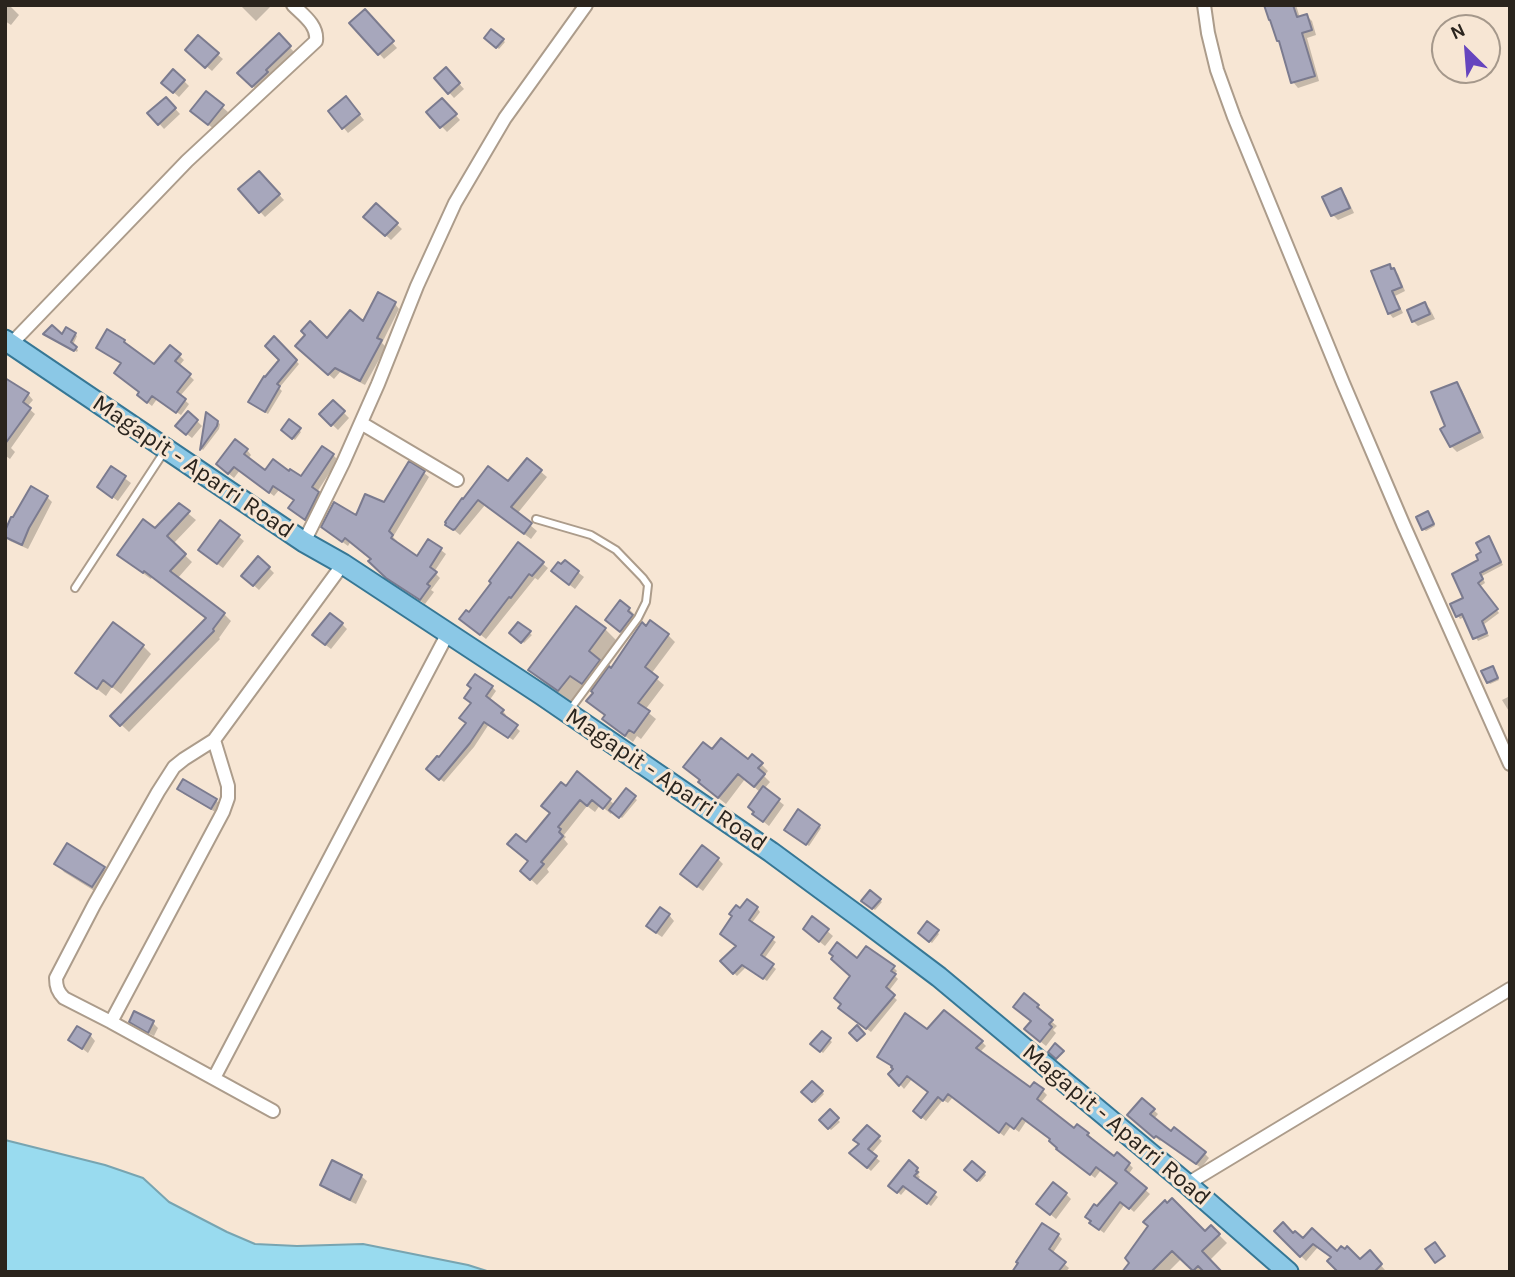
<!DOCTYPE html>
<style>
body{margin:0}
#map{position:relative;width:1515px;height:1277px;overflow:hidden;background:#f7e6d4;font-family:Karla,sans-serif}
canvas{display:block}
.frame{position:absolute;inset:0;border:7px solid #2a241d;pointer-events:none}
.north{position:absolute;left:1431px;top:14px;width:70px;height:70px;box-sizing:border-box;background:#f7e6d4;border:2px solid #a5988b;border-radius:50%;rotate:335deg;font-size:19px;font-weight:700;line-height:28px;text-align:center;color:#2a241d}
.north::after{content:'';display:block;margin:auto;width:24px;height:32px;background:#6645be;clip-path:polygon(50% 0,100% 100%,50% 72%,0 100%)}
</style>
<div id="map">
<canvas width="1515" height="1277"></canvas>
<div class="frame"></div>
<div class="north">N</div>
</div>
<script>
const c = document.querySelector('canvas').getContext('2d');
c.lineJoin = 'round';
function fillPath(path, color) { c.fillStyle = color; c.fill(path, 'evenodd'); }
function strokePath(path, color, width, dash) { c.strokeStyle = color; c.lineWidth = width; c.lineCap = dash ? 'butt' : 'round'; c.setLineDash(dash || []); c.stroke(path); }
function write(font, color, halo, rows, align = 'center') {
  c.font = font + ' Karla,sans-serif'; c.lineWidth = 6; c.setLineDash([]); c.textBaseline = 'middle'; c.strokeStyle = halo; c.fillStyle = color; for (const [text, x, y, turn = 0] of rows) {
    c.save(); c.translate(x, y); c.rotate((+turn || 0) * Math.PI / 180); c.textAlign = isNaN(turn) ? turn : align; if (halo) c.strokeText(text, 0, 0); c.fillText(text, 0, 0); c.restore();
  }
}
const water = new Path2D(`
 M5,1140l100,25 38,13 26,24 58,30 28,12 42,2 66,-2 105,21 22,7h-485z`);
fillPath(water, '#99dbef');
strokePath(water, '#78a4b0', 2);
fillPath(new Path2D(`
 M5,5h4l10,10 -8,10 -6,-4z
 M240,5h30l1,1 -15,15z
 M1266,5h30l4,13 7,-2 5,5 4,14 -9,3 12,43 -21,7 -5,-6 -12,-39z
 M365,12l32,36 -13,11 -32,-36z
 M492,31l13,11 -6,7 -13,-11z
 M279,36l16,17 -37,38 -19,-18z
 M217,54l6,5 -11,12 -19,-16z
 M446,69l18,20 -10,9 -18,-20z
 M184,81l5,5 -10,11 -16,-14z
 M206,93l22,19 -14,17 -17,-13z
 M166,99l14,15 -16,15 -14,-16z
 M442,100l18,20 -13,12 -19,-20z
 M351,104l13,16 -16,13 -5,-6z
 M259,173l25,27 -19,17 -25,-27z
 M1341,190l5,6 8,17 -16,7 -5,-5z
 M376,205l26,24 -11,11 -25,-23z
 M1389,266l9,8 7,17 -10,5 8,17 -10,5 -4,-5z
 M395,304l4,5 -17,34 4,4 -21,38 -25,-13 -6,7 -32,-28 62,-27z
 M1425,304l5,5 5,10 -17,7 -5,-5z
 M75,334l2,2 -4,9 5,5 -1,2 -29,-16 15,1z
 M274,339l25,25 -20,24 3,3 -14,23 -15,-9 28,-45z
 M124,341l4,5 26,20 16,-19 14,13 -5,6 15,14 -14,16 9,8 -8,11 -24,-16 -5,7 -9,-7 -2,-7 -18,-28 -21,-12 -4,-4z
 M5,384l23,10 5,6 -6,7 8,7 -24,34 4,4 -5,7 -4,-3 -1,2z
 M1456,384l6,6 22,48 -27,14 -6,-6 -3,-19z
 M333,402l16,16 -11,12 -17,-16z
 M208,415l12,9 -1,5 -16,21 -1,-1z
 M197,421l5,5 -10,12 -9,-7z
 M289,422l12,10 -6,8 -12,-10z
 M247,450l4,5 -3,4 17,13 37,7 31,-24 5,5 -21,32 6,6 -13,26 -15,-11v-12l-16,-11 -5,6 -34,-26 -6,8 -11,-9z
 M111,468l20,15 -13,18 -19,-14z
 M540,471l7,6 -30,37 20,17 -6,8 -46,-34 -25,30 -13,-11 17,-22z
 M424,473l5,4 -36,60 4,4 -2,2 23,15 11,-17 17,13 -12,18 6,6 -9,12 3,2 -9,12 -32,-22 -20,-23 -22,-18 -3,5 -15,-11 23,-17 29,-14z
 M47,497l5,5 -24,47 -18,-8 -5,-5z
 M179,506l17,14 -23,24 19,18 -15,17 47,35 7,7 -12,17 1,1 -91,93 -17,-16 95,-97 -55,-42 -1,2 -24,-17 -7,-7 36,-25z
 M1428,513l7,13 -9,5 -3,-2z
 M238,536l6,5 -21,27 -18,-13z
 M1489,539l14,26 -21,11 3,7 -6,4 20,26 -16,12 6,11 -11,5 -13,-24 -5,2 -2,-3z
 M565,562l19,15 -9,12 -17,-13z
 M542,563l6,5 -10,12 -3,-2 -49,61 -19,-15 2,-10z
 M269,568l5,5 -15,17 -10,-9z
 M629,609l5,5 -2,3 5,5 -11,14 -14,-11z
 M342,624l5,5 -16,20 -12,-9z
 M518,625l14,10 -8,8 -12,-11z
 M605,629l11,11 -16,22 8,8 60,-35 7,7 -24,32 13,11 -19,25 11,9 -15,20 -4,-3 -4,6 -22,-16 -7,-7 3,-3 -13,-22 -12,-8 -11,16 -29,-21 -11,-11z
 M143,646l8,8 -30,40 -9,-7 -6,9 -29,-23z
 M1493,668l6,12 -9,4 -2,-2z
 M492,687l4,4 -7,10 14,10 3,4 -1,3 15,13 -7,9 -24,-16 -15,23 -30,35 -12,-9 8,-13 28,-37z
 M1510,696v17l-8,-13z
 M712,751l49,13 7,7 -4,5 6,6 -6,7 20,16 -15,21 -9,-7 1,-26 -16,-14 -19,25 -19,-15z
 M578,773l37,32 12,-14 10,9 -15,18 -9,-7 -2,3 -11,-9 -5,7 -8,-6 -23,29 2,2 -2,2 4,5 -21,25 2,3 -12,13 -15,-14 8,-9 -3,-18 25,-30 14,-26z
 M179,789l37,11 5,6 -4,7 -33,-19z
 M819,826l2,2 -12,18 -21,-14z
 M67,846l37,23 8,8 -11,18 -37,-23 -8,-9z
 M718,859l5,5 -20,27 -16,-12z
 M870,893l12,9 -7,8 -11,-9z
 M757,908l3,4 -9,12 25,18 -12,17 12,10 -9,12 -21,-14 -9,9 -15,-15 16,-15 3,-36z
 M669,915l5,6 -12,16 -9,-6z
 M813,919l20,17 -8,10 -15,-12z
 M928,924l11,10 -7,9 -12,-10z
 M857,961l36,6 4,4 -3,4 4,4 -10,13 9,8 -26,32 -27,-20z
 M1025,995l13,11 5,5 -2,2 16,13 -4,4 3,3 -10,13 -15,-12 2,-12z
 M131,1021l22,2 5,5 -4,8 -18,-9z
 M928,1031l54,11 4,4 -6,6 50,38 5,-6 8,7 4,4 -7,9 35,27 13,3 4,4 -2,2 24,19 15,5 4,4 -5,7 22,19 -16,18 -9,-8 -21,29 -8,-6 2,-18 21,-25 -18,-14 -6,8 -33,-25 -10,-13 -25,-20 -8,12 -8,-6 -7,10 -51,-39 -5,6 -5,-3 -17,21 -7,-6 10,-22 -17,-14 -8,10 -13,-15 4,-5 -16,-12z
 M822,1033l10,9 -9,11 -10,-9z
 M90,1035l5,6 -7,12 -17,-13z
 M812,1083l12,11 -9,9 -12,-11z
 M1142,1100l16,14 -4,5 18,14 32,20 5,5 -8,10 -39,-29 -2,2 -26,-22z
 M830,1112l10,10 -9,8 -10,-10z
 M867,1127l15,14 -11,13 9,7 -9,10 -20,-18 10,-8z
 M909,1162l11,10 -2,3 2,2 -3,3 21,17 -7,9 -24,-18 -6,7 -11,-10z
 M972,1164l14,11 -6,7 -13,-12z
 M361,1176l6,5 -11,23 -29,-14 -5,-5z
 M1066,1194l5,5 -15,20 -12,-10z
 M1211,1227l16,16 -18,18 11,11h-24l-14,-14 -14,14h-44l81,-39z
 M1312,1230l25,23 23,8 10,-8 15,17 -2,2h-42l-8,-15 -15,-10 -12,14 -30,-30 17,4 10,5z
 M1058,1235l4,4 -10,15 17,14 -3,4h-45z`), '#0003');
const building = new Path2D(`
 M1264,5h29l4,12 10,-3 5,16 -10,3 13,43 -24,7 -12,-42h-2l-7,-21h-1z
 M365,9l29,32 -16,14 -29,-32z
 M491,29l13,10 -8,9 -12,-10z
 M279,33l12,13 -25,24 2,2 -16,15 -15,-14z
 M198,35l21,18 -14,15 -20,-18z
 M446,67l14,16 -12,11 -14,-16z
 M173,69l12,11 -12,13 -12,-10z
 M206,91l18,14 -16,20 -18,-14z
 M346,96l14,18 -18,15 -14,-18z
 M166,97l10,11 -18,17 -11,-12z
 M442,98l15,16 -17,14 -14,-16z
 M259,171l21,23 -21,19 -21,-24z
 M1341,188l9,20 -19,8 -9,-19z
 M376,203l22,20 -13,13 -22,-19z
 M1390,264l1,5 3,-1 8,19 -10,4 8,18 -12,5 -17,-43z
 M378,292l18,10 -19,36 5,2 -22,41 -25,-13 -7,7 -33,-29 10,-11 -4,-4 9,-10 17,17 23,-28 13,11z
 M1425,302l5,12 -18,8 -5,-12z
 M52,325l10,9 4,-7 10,6 -5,9 6,5 -3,4 -31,-17z
 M107,329l18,11 -1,2 30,22 16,-19 11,9 -6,7 16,13 -14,18 9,7 -10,14 -24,-17 -5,7 -10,-8 2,-3 -25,-19 7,-10 -25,-15z
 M274,336l23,24 -20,24 3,2 -15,26 -17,-10 16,-26 1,1 14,-17 -14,-14z
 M5,378l24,15 -6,9 8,6 -26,36z
 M1457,382l23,50 -30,15 -10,-18 5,-3 -14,-34z
 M333,400l12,11 -14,15 -12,-12z
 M188,411l10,9 -12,15 -11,-9z
 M206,412l12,9 -1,5 -17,24z
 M289,419l12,9 -9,11 -11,-9z
 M235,439l13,10 -4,5 21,16 8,-11 16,12 1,-2 11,7 21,-30 12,8 -22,33 7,5 -14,28 -17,-12 6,-8 -21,-14 -4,7 -35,-26 -6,7 -12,-10z
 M527,458l15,12 -31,37 21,16 -8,11 -46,-34 -23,29 -2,1 -8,-5 1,-2 -1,-1 17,-24 1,1 25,-33 20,15z
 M409,461l16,10 -36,60 4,4 -2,3 26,18 11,-17 14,9 -12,19 7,5 -10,12 3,2 -10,14 -34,-22 -18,-17 3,-2 -26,-21 -3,4 -21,-15 13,-25 22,13 9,-21 19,8z
 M111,466l15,10 -14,22 -15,-11z
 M31,486l17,10 -19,32 -7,17 -17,-8v-6l6,-14h2z
 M179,503l11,8 -23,25 19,18 -16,17 55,42 -12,16 1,2 -94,95 -10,-10 96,-98 -62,-47 -1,2 -26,-18 26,-36 12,9z
 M1428,511l6,13 -12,6 -6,-13z
 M220,520l20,15 -23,29 -19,-14z
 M1489,536l12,26 -21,11 3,6 -5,4 20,26 -16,12 5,12 -14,6 -11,-25 -6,3 -6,-13 13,-6 -11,-24 26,-14 -2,-5 5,-3 -5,-9z
 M518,542l26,20 -12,14 -3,-2 -18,24 -2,-1 -29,38 -21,-16 7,-9 3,2 22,-29 -2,-2z
 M258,556l12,11 -17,19 -12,-10z
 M565,560l14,11 -10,14 -18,-14 7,-9 3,2z
 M620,600l10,8 -2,3 5,4 -13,17 -15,-12z
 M576,606l30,22 -17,23 11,9 -18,24 -12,-8 -12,15 -30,-21z
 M330,613l13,10 -18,22 -13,-10z
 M650,620l19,14 -24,33 13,10 -20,26 12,8 -16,22 -5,-3 -4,6 -23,-17 3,-4 -19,-14 7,-8 -2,-2 18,-25 2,2 31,-46 4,4z
 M113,622l31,23 -32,42 -9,-7 -6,9 -22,-16z
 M518,622l13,9 -10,12 -12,-10z
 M1493,666l5,12 -11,5 -6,-12z
 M475,674l18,12 -7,10 18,14 -3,3 17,12 -10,13 -24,-16 -14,21 -31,37 -13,-11 11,-13 2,1 27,-34 -7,-5 12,-15 -7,-5 7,-10 -4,-3z
 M721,738l27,21 4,-5 11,9 -5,5 7,6 -11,13 -16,-13 -20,24 -20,-16 2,-2 -17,-13 20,-25 9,7z
 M577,771l34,28 -8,10 -11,-9 -5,6 -7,-6 -22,27 3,2 -2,3 4,4 -22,26 3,2 -14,16 -10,-9 8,-10 -21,-17 9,-10 10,8 24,-29 -9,-7 20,-24 5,4z
 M183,779l34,20 -6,10 -34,-20z
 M763,786l17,13 -17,23 -11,-8 2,-2 -6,-5z
 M626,788l10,8 -17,22 -10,-8z
 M798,809l22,16 -14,20 -22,-15z
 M67,843l38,24 -13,20 -38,-23z
 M702,845l17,13 -22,29 -17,-13z
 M870,890l11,9 -9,10 -11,-8z
 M747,899l11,8 -9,13 25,17 -13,18 13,9 -11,15 -21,-14 -9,9 -13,-13 16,-15 -16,-12 12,-18 -3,-2 7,-9 4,3z
 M660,907l10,7 -14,19 -10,-7z
 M812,916l17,13 -10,13 -16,-13z
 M927,921l12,9 -10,12 -11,-9z
 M837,942l20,16 9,-12 29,20 -4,5 5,3 -10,13 9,8 -29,34 -28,-21 3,-4 -7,-6 16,-22 -19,-17 2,-3 -4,-3z
 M1024,993l15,12 -2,2 16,13 -4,4 3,3 -12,15 -16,-13 7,-8 -18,-14z
 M944,1010l39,31 -7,7 54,39 4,-5 10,7 -7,10 37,29 3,-4 12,9 -2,2 27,21 3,-4 13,11 -5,7 22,18 -18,21 -9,-7 -21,28 -10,-7 2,-2 -6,-4 9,-13 3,2 20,-23 -21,-16 -6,8 -34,-26 1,-1 -8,-7 1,-2 -28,-21 -8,11 -8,-6 -7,10 -51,-39 -5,7 -5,-4 -17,21 -8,-7 15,-19 -21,-16 -8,10 -11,-12 5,-5 -2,-2 1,-1 -15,-9 28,-44 22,16z
 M134,1011l20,10 -6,12 -19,-11z
 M857,1025l8,9 -8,7 -8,-8z
 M77,1026l14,8 -9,15 -14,-9z
 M822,1031l9,7 -11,14 -10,-8z
 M1055,1043l9,8 -8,8 -8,-7z
 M812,1081l11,10 -11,11 -11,-10z
 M1142,1098l13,11 -5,5 21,17 3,-4 32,25 -10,12 -40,-28 -2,2 -27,-23z
 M830,1109l9,9 -11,11 -9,-9z
 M867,1125l13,11 -12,13 9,7 -10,12 -18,-15 10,-9 -6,-4z
 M332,1160l30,15 -12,25 -30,-15z
 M909,1160l9,8 -2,3 2,1 -4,4 22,16 -9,12 -24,-18 -6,7 -9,-7z
 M972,1161l13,11 -8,9 -13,-11z
 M1053,1182l14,11 -17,22 -14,-11z
 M1172,1198l33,33 6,-6 9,9 -18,17 20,21h-18l-6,-6 -5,5 -21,-20 -21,21h-29l7,-9 -4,-5 23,-32 -5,-4 22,-22 2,3z
 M1283,1222l10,11 2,-2 8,7 9,-10 25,23 4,-5 4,3 2,-3 13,13 10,-9 12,14 -8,8h-36l-11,-11 4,-4 -18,-13 -13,13 -26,-26z
 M1042,1223l17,11 -10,15 17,13 -8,10h-46l6,-9 -2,-1z
 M1435,1242l10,14 -10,7 -10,-14z`);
fillPath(building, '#a7a7bc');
strokePath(building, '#7b7b8f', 2);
const service = new Path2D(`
 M536,519l55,16 25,15 27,28 5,7 -2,17 -8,16 -69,93
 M75,588l89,-136`);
const minor = new Path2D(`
 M1204,5l4,28 9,37 17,47 109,266 61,143 106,238
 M11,344l176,-183 129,-120c2,-16 -13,-26 -23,-36
 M361,423l96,57
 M304,542l39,-79 35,-79 39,-98 38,-83 50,-85 81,-113
 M111,1022l112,-210 5,-14v-12l-14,-46
 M214,1078l234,-445
 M273,1111l-162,-89 -47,-24c-6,-6 -8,-11 -8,-20l38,-73 64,-113 16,-25 10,-8 30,-19 129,-176
 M1187,1184l323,-195`);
const primary = new Path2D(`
 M5,340l299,202 39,22 199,131 229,157 91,67 77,58 248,207 101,88`);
strokePath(service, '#ac9c8b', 10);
strokePath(minor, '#ac9c8b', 16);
strokePath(primary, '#367795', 23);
strokePath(service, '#fff', 6);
strokePath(minor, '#fff', 12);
strokePath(primary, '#8bc8e6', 19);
write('24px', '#2a241d', '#f7e6d4', [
 ["Magapit - Aparri Road",193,467,34],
 ["Magapit - Aparri Road",666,780,34],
 ["Magapit - Aparri Road",1116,1125,40]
]);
</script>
